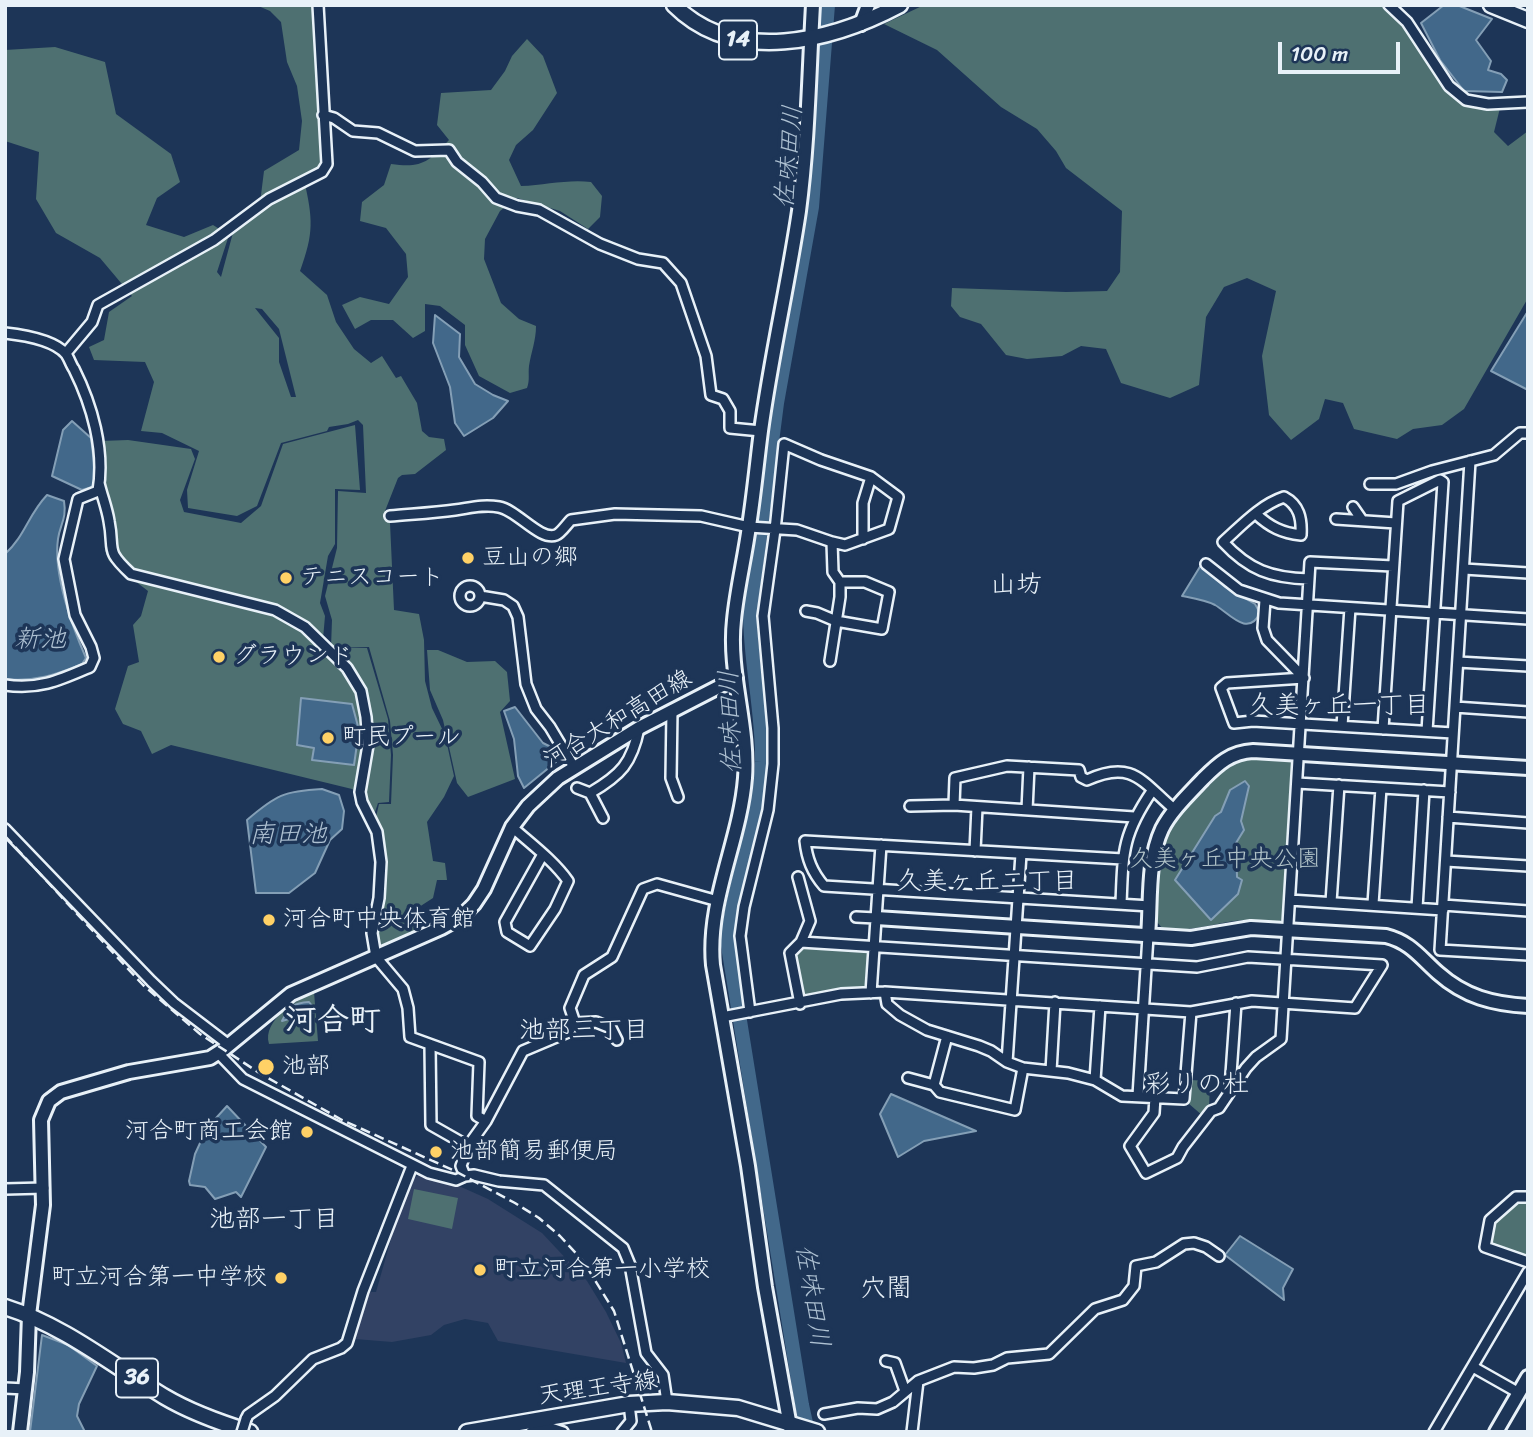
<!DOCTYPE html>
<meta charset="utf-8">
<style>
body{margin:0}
#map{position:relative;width:1533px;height:1437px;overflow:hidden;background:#1d3557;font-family:Sriracha,sans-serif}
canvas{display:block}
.frame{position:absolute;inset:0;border:7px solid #e8f1f8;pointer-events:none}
.scale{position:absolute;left:1278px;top:42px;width:122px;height:32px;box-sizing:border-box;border:4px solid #e8f1f8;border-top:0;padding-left:9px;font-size:21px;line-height:24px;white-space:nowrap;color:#e8f1f8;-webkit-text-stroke:5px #1d3557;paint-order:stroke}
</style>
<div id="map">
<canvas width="1533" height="1437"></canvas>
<div class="frame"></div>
<div class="scale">100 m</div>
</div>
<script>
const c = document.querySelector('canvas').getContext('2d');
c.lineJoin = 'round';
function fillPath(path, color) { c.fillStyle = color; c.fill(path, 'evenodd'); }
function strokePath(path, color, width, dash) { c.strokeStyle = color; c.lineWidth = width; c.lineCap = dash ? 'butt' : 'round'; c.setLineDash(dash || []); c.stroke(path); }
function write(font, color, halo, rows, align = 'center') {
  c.font = font + ' Sriracha,"Klee One",sans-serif'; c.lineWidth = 7; c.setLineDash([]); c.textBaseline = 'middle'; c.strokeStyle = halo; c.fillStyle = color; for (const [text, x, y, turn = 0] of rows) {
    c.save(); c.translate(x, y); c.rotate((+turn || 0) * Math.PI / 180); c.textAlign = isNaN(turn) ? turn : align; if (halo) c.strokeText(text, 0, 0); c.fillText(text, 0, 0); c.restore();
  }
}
fillPath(new Path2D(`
 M420,1174l25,10 14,2 29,13 54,34 45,48 19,31 15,31 5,20 -128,-22 -10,-18 -23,-4 -21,6 -13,10 -39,7 -37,-3 14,-47h7l21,-74 16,-39z`), '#324264');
fillPath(new Path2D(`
 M256,5h60l9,151 -5,15 -16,9c9,39 10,53 -4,91l27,24 9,27 18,27 17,14 11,-7 14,22 5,-2 16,27 5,28 7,6 15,2 2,11 -31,24 -13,1 -4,3 -13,33 5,12 4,87 25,4 5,26 1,41 7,27 13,27 9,41 -10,21 -17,25 6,39 12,2 2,17h-10l-4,18 -17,11 3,25 -28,12 -10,-1 -5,-6 8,-41 -2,-62 -6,-19 3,-13h12l2,-49 -3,-34 -21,-74 -37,1h35l21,71 3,36 -2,47 -11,1 -4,12 -11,-20 -11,-6 -181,-44 -19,9 -11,-23 -18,-7 -8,-15 13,-43 11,-4 -6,-37 8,-9 7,-25 -39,-30 -4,-11 2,-23 -7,-27 -4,-2 8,-13 -3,-44 27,-1 63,9 4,10 -15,41 4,12 57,11 20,-17 22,-62 72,-19 5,65 -25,-1v55l-7,12 -8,47 5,13 -2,23 8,8 1,-27 -7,-24 12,-48 1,-57 28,2 -3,-68 -5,-5 -10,4 -19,3 -2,4 -46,12 -24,63 -20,10 -49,-8 -1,-18 12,-39 -37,-18 -21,-2 13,-49 -9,-20 -51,-2 -5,-13 15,-7 5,-28 23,-16 -32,-38 -44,-25 -20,-34 3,-47 -34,-11v-91l50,-3 50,15 11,52 55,40 9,28 -23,16 -11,27 38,12 29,-12 16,10 -12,37 4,5 13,-48 25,-18 5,-40 35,-21 3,-29 -5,-35 -10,-24 -6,-40 -11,-11zM255,308l7,1 17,20 17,68h-5l-12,-35v-24z
 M924,5h459c31,26 52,85 84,100 9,4 23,2 33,3l-6,24 14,14 20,-15v167l-64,111 -22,16 -29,4 -16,10 -43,-10 -11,-26 -18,-4 -6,20 -28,21 -22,-25 -7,-59 14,-65 -29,-13 -23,9 -18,30 -7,68 -29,13 -49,-15 -15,-34 -25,-3 -19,10 -35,3 -21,-4 -25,-31 -21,-7 -9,-11 1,-18 114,4 41,-1 13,-19 2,-61 -56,-43 -10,-17 -19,-22 -36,-22 -64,-57 -53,-26z
 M527,39l16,17 14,37 -24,37 -17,15 -7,15 12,26c24,-1 48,-7 70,-4l11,14 -2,21 -12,12 -28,-18 -43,-13 -17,13 -15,28 -1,20 17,44 18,16 17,7c0,15 -5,26 -7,40 -1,8 1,14 -2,22l-17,5 -31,-17 -14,-31v-20l-25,-19 -15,-2v27l-12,7 -20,-18h-22l-16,9 -13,-24 18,-8 29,7 19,-27 -2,-23 -20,-26 -26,-7 2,-19 22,-17 7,-21c30,4 37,-1 58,-24l-12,-15 4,-32 50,-3 14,-19 7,-15z
 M427,650h11l29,12 28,-1 12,11 3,29 -10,11 15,67 -47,18 -11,-14 -14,-63 -13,-30z
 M1253,758l36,2 5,5 -10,153 -5,4c-15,-2 -30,-3 -45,-1 -25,4 -46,11 -71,8l-6,-7c2,-28 -1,-61 10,-86 7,-18 24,-33 38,-46 15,-16 26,-28 48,-32z
 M803,946l64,4 3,4 -2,34 -5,3 -56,7 -5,-3 -8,-39 1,-5z
 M314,992l4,49 -49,3c-7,-24 28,-44 45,-52z
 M1190,1080l20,1 -1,28 -6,7 -15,-13z
 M414,1189l44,9 -6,31 -44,-10z
 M1520,1201h8v56l-35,-11 -4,-4 5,-21z`), '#4e7071');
const water = new Path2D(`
 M1444,5h13l35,14 -16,21 15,21 -3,9 13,4 6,6 -5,12 -38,-1 -24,-31 -19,-37z
 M1528,311v79l-37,-19z
 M435,315l25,19 -1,23 16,27 18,11 15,6 -15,17 -29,18 -9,-13 -5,-36 -17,-44z
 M72,421l19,17 5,41 -4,8 -10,3 -30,-14 11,-46z
 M47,495l17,6c3,18 -4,23 -6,38 -5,35 14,87 28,119l-4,6c-26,11 -48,18 -77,15v-125c20,-18 23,-39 42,-59z
 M1201,565l24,22 30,17 5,9c-12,25 -31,0 -45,-8 -10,-5 -23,-7 -33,-9z
 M301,698l51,6 7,26 -5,35 -42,-5 2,-12 -17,-3z
 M515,707l28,36 6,3 7,16 -32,26 -6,-12 -4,-37 -10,-28z
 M1245,781l4,5 -8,35 3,9 -8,13 1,34 5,3 -4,14 -27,26 -36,-40 40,-64 6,-4 9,-22z
 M322,789l17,6 5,16 -2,18 -12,11 -15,33 -26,20h-33l-9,-73c29,-25 37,-29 75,-31z
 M309,1002l4,5 -1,10 -12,5 -8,-4 -10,3c7,-15 12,-18 27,-19z
 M891,1094l85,37 -52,10 -26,16 -18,-43z
 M227,1106l39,41 -25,50 -5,-5 -21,7 -10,-12 -15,-2 -1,-4 6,-27 12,-26z
 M1240,1236l53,33 -10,19 1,12 -59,-45z
 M42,1335l26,10 29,21 -18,38 -2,12 8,16h-55z`);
fillPath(water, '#42688a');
strokePath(water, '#849fb6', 2);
strokePath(new Path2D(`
 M808,1432l-6,-27 -75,-465c7,-60 32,-117 35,-178 1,-50 -12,-99 -12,-149l27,-210 35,-196 16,-202`), '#42688a', 14);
const street = new Path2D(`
 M1389,5l18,17 42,64 17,14 22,4 40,-2
 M323,115l11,3 19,13 25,2 37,18 34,-1 8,12 25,20 14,16 21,8 22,4 61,34 38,15 25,4 18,20 25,73 5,39 12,4 7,12v17l31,3
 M5,333c18,2 49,7 61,21 3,4 5,11 8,15 18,36 31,81 24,122l-20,8 -14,60 11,56 16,32 3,11 -4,9c-30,13 -51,23 -85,18
 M66,353l26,-31 6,-17 116,-65 55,-41 53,-27 5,-8 -9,-159
 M1470,461l-30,489 88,5
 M99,483c3,13 8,25 10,38 6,30 -5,28 22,53l144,36 30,17 42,41 14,23 5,26 2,28 -8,47 2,10 15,30 4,30 -2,36 -7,35 4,24 27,32 5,19 2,29 69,25 -2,54 9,5
 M1370,484h26l36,-13 62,-16 26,-22h8
 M1353,507l9,13
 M1256,514c14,13 26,19 45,21 1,-17 -2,-30 -17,-38 -24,8 -43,29 -61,45 26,28 48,36 86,37
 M390,516c22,-2 44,-3 65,-6 15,-2 28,-6 44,-3 18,3 41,34 57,28 5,-2 10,-10 15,-15l44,-6 86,2 48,11 48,3 35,12 1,30 7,10v15l-10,64
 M1336,519l60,4
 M863,539v-36l8,-26
 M1206,564l33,26 40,13 249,16
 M1464,569l64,4
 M460 596a10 10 0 1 1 20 0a10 10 0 1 1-20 0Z
 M480,596l24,4 9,6 5,11 8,67 10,25 14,18 24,40
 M1265,600l-2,28 4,12 37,38
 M806,611l11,2 19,8 46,8 7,-37 -24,-10h-25
 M1458,662l70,4
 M1304,678l-77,5 -6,5 13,35 19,-2 200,12
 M1455,707l73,5
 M672,710l-1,68 7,19
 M1342,726l8,-118
 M1383,729l15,-228 42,-21 3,2 -16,249
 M1297,783l153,9
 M577,788l13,5
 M910,806l44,-1
 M1027,810l2,-43
 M1134,817l-180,-12 1,-27 52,-12 72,4 2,7 6,3c46,-21 55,2 88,30
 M1448,817l80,6
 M603,818l-13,-25c31,-18 42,-30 49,-65
 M512,827c19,17 41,33 56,54l-13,28 -25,37 -23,-14 -2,-10 38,-68
 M5,829l146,152 23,22 55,42
 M975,851l2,-44
 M1123,859l-318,-18c2,18 7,31 19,45l326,20
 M1446,861l82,5
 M798,877l12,44 -9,21
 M1290,900l153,10
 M1331,902l8,-117
 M1121,904c2,-51 1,-69 31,-113
 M1373,904l8,-116
 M1443,905l85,6
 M1417,908l7,-118
 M856,917l20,1
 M885,992l2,12 13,11 27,15 52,16 12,5 16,11 16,6 45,5 27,7 27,16 62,3 7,-87
 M871,993l10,-148
 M750,1012l-10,-76 4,-29 24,-97 5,-46v-36l-10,-112 12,-86 9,-86 37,16 50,17 27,20 -9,32 -44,16 -13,-3
 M722,1017l119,-23 44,-2 306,20 61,-11 103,7 27,-43 -134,-8 -51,10 -396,-25 -11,11 10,51
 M575,1023l21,-1 15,6 6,12
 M947,1036l-13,49 6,7 75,18 8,-42
 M430,1045l1,80 37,21
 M219,1054l24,25 186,94 27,7 9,-4 9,-1 25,6 45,4 79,63 7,17 16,88 17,22 4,27
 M1007,1062l14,-208
 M1051,1071l4,-69
 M908,1078l26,7
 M1095,1080l5,-74
 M1230,1088l6,-85
 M1138,1096l10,-160
 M1155,1097l-1,16 -24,33 16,27 31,-15 6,-11 28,-36 8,-3 27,-40 10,-11 25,-18 29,-477 83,4
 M465,1176l-4,-10 7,-20 18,-25 37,-70 45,-19 7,-9 -5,-15 14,-33 28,-18 31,-68 14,-5 61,17
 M5,1189l39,-1
 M1528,1197h-12l-26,23 -5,27 43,15
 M886,1361l9,2 10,28
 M1473,1367l46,26
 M5,1388l21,1
 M824,1414l34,-6 19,1 16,-7 25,-21 36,-14 20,1 19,-3 14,-7 42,-4 46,-45 28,-9 11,-14 2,-20 20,-4 28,-18 10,-1 12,4 13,9
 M246,1419l2,-4 27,-19 38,-37 28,-11 6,-5 16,-52 49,-125
 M531,1432l20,-4 12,4
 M622,1432l9,-11 -2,-17
 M912,1432l6,-51
 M1434,1432l94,-160`);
const secondary = new Path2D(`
 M861,24l7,-19
 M876,918l315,20 60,-10 135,8c24,6 34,21 52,37 27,24 55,31 90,33
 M1148,936c3,-34 -1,-75 14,-107 9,-18 27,-35 41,-50 15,-15 28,-27 50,-28l275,17
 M20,1432l7,-60 2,-57 14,-110 -2,-85 8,-19 12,-9 68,-20 81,-14 14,-9 67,-55 150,-66 20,-11 13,-13 10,-15 28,-62 16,-21 30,-28 81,-50 97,-50
 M791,1432l-26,-145 -17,-121 -35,-201c-6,-64 27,-124 32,-187 4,-53 -17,-105 -11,-158 3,-32 11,-63 15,-94 5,-32 8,-64 12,-95 10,-74 27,-146 38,-220 9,-68 10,-137 14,-206
 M1496,1432l32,-55`);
const primary = new Path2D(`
 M674,5c61,61 158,36 226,0
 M1491,5l37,15
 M5,1307c60,19 107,58 160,90 27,16 56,26 85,35
 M467,1432l162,-28 38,-2 71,6 79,24`);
strokePath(street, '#e8f1f8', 14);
strokePath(secondary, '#e8f1f8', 18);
strokePath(primary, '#e8f1f8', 19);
strokePath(street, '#1d3557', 9);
strokePath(secondary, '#1d3557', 12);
strokePath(primary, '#1d3557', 14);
strokePath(new Path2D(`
 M5,836l138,149 57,49 61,40 81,46 113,51 60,32 24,15 21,18 23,25 31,50 38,121`), '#e8f1f8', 2.5, [10, 5]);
const streetBridge = new Path2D(`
 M242,1432l4,-13`);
strokePath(streetBridge, '#e8f1f8', 14, []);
strokePath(streetBridge, '#1d3557', 9);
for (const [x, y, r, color] of [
 [468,558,7,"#ffd166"],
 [286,578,7,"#ffd166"],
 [219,657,7,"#ffd166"],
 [328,738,7,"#ffd166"],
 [269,920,7,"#ffd166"],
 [266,1067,9,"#ffd166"],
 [307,1132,7,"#ffd166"],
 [436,1152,7,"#ffd166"],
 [480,1270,7,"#ffd166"],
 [281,1278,7,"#ffd166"]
]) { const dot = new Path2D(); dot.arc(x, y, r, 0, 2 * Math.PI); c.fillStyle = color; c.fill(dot); strokePath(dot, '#1d3557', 2.5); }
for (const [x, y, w] of [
 [738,40,38],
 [137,1378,42]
]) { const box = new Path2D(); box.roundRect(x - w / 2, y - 19.5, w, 39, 5); c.fillStyle = '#1d3557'; c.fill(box); strokePath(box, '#e8f1f8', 2); }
write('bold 23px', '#e8f1f8', null, [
 ["14",738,40],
 ["36",137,1378]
]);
write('24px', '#e8f1f8', '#1d3557', [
 ["豆山の郷",482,558],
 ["テニスコート",300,578],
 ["グラウンド",233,657],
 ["町民プール",342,738],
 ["河合町中央体育館",283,920],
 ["池部",282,1067],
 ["河合町商工会館",293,1132,"right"],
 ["池部簡易郵便局",450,1152],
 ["町立河合第一小学校",494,1270],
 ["町立河合第一中学校",267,1278,"right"]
], 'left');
write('24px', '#e8f1f8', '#1d3557', [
 ["河合大和高田線",618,720,-31],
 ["天理王寺線",598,1389,-8]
]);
write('24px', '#b2c4c9', '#1d3557', [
 ["久美ヶ丘中央公園",1225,860]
]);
write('italic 26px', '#aec1d2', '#1d3557', [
 ["佐味田川",790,157,-85],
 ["新池",40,640],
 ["佐味田川",732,722,-92],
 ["南田池",288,835],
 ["佐味田川",811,1296,81]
]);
write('26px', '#e8f1f8', '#1d3557', [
 ["山坊",1016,585],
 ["久美ヶ丘一丁目",1339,706],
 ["久美ヶ丘二丁目",987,882],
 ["池部三丁目",584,1031],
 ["彩りの杜",1197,1085],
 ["池部一丁目",274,1220],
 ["穴闇",886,1289]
]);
write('bold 32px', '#e8f1f8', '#1d3557', [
 ["河合町",333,1022]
]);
</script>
